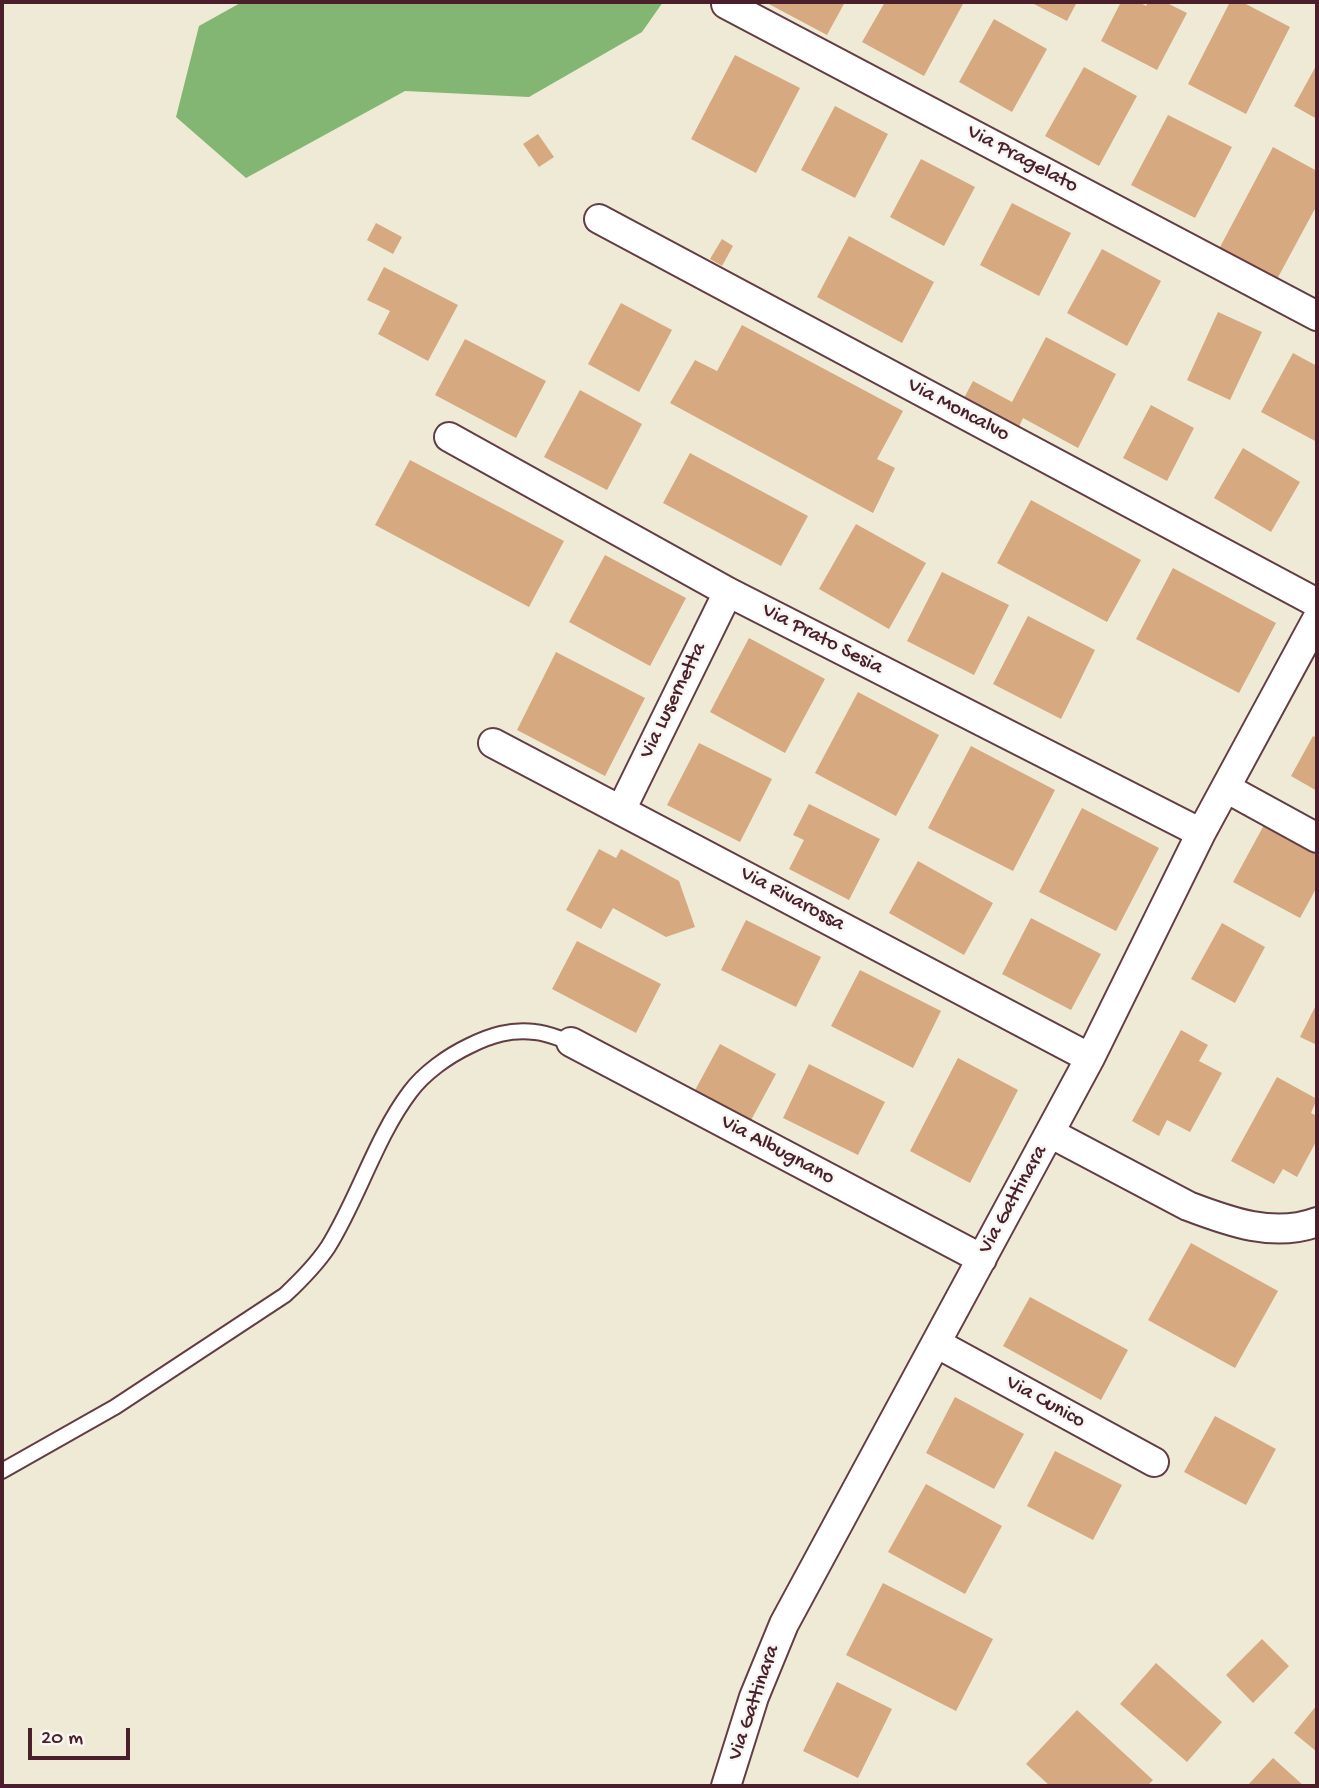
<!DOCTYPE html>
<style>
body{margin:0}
#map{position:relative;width:1319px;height:1788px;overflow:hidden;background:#efead5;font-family:"Gochi Hand",sans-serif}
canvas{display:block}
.frame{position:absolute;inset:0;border:4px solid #4a1f2b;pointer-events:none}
.scale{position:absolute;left:28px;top:1728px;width:102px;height:32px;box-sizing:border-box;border:4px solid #4a1f2b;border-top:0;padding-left:9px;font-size:21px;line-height:24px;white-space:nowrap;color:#4a1f2b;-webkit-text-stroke:5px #f6f6f2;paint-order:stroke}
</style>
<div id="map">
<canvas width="1319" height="1788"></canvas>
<div class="frame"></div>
<div class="scale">20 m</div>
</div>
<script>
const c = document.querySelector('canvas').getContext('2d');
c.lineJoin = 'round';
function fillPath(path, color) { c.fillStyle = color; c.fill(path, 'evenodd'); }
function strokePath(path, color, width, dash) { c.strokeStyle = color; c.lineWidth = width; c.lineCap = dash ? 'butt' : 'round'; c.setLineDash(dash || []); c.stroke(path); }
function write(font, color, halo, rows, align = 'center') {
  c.font = font + ' "Gochi Hand",sans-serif'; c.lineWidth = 5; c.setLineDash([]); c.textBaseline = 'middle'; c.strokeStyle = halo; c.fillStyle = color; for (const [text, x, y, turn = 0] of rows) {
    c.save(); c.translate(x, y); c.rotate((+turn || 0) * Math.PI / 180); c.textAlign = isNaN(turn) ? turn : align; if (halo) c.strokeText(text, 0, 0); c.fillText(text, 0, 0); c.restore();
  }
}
fillPath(new Path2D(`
 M242,2h421l-21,30 -113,65 -124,-6 -159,87 -70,-61 23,-91z`), '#82b672');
fillPath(new Path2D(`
 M765,2h80l-18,33z
 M885,2h79l-40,74 -62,-34z
 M1030,2h47l-10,19z
 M1121,2h18l7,4 2,-4h17l22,11 -30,57 -56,-29z
 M1230,2h12l48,25 -44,87 -58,-30z
 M994,19l53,30 -35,63 -53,-30z
 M735,55l65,33 -44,85 -65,-34z
 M1317,64v55l-23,-13z
 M1084,67l53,29 -38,70 -54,-30z
 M835,106l53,28 -33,64 -54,-28z
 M1168,115l64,32 -37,71 -64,-33z
 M538,134l16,23 -15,10 -16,-23z
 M1273,147l44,24v34l-41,76 -57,-32z
 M921,159l54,28 -31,59 -54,-29z
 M1012,203l59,30 -32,63 -59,-31z
 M376,223l26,14 -9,17 -26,-14z
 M849,236l85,46 -32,61 -85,-46z
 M722,239l11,7 -11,20 -12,-7z
 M1102,249l59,32 -34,65 -60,-33z
 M384,267l74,38 -30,56 -50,-27 12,-23 -23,-11z
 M621,303l51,27 -33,62 -51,-28z
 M1218,312l44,20 -32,68 -43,-20z
 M742,325l161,86 -26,48 18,9 -22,45 -203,-110 25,-43 22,11z
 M1046,337l70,37 -38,74 -55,-30 -6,13 -55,-29 11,-21 39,21z
 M465,339l81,42 -30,57 -81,-43z
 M1293,353l24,13v76l-56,-30z
 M580,390l62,34 -35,66 -63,-33z
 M1151,405l43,23 -27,53 -44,-23z
 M1243,448l57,34 -29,50 -57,-34z
 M690,453l118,63 -27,50 -118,-63z
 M410,460l154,81 -35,66 -154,-82z
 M1031,500l110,60 -34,62 -110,-59z
 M856,524l70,39 -37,66 -70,-40z
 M605,555l81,43 -36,68 -81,-44z
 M1173,568l103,55 -37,70 -103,-54z
 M942,572l67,33 -35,70 -67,-34z
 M1028,616l67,34 -34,69 -68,-35z
 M749,638l76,41 -40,74 -75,-41z
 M556,652l89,46 -40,78 -88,-46z
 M858,692l81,43 -43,81 -81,-43z
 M1313,736l4,2v53l-26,-15z
 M699,743l73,36 -32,63 -73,-37z
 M971,746l84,44 -42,81 -85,-43z
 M809,804l71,35 -31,61 -60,-31 15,-29 -11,-5z
 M1082,808l77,40 -43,83 -77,-39z
 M1264,825l53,30v32l-17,31 -67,-36z
 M599,849l17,9 5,-9 58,32 16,46 -29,10 -53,-29 -12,21 -35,-19z
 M918,861l75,42 -29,52 -75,-42z
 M1031,918l70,36 -30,56 -69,-36z
 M746,920l75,37 -25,50 -75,-37z
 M1222,923l43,24 -30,56 -44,-24z
 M577,941l84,43 -25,49 -84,-44z
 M860,970l81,41 -28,57 -82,-42z
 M1317,1003v42l-17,-8z
 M1181,1030l27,15 -9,16 23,12 -32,59 -23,-12 -8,16 -27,-15z
 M720,1044l56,30 -26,48 -56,-30z
 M958,1058l60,32 -48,93 -60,-32z
 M809,1064l76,38 -27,53 -75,-37z
 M1277,1077l40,22 -6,14 6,3v24l-20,37 -14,-8 -9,15 -43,-23z
 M1191,1243l87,48 -43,77 -87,-48z
 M1030,1297l98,53 -27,50 -98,-54z
 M955,1397l69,37 -30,55 -68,-36z
 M1215,1416l61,33 -30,56 -62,-33z
 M1055,1451l67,34 -29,55 -66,-34z
 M926,1484l76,42 -37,68 -77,-42z
 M883,1583l110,56 -37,72 -110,-56z
 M1262,1639l27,27 -36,37 -27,-28z
 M1156,1663l66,59 -35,40 -67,-58z
 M837,1682l55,27 -34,69 -55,-27z
 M1317,1705v47l-23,-19z
 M1077,1710l76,70 -6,6h-97l-24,-22z
 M1273,1758l31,28h-57z`), '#d7a981');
const lane = new Path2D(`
 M2,1471l113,-64 170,-112c16,-15 31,-30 43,-48 30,-48 48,-110 82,-155 14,-19 38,-36 59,-46 22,-11 42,-17 66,-14 12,1 25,7 36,10`);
const street = new Path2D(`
 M726,4l591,312
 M599,219l718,384
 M449,437l279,155 473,241
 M493,743l597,315
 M1226,788l91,50
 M621,810l107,-218
 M571,1042l411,217
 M1050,1133l138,73c42,16 86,32 129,16
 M936,1343l218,119
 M726,1786l28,-89 30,-73 306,-566 111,-225 116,-214`);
strokePath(lane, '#633d44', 18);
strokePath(street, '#633d44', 32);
strokePath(lane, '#fff', 14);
strokePath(street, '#fff', 28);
write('21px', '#4a1f2b', '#f6f6f2', [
 ["Via Pragelato",1022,160,28],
 ["Via Moncalvo",958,411,28],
 ["Via Prato Sesia",822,640,27],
 ["Via Lusernetta",674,701,-64],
 ["Via Rivarossa",792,900,28],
 ["Via Albugnano",777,1151,28],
 ["Via Gattinara",1014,1200,-61],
 ["Via Cunico",1045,1403,29],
 ["Via Gattinara",755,1703,-71]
]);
</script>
